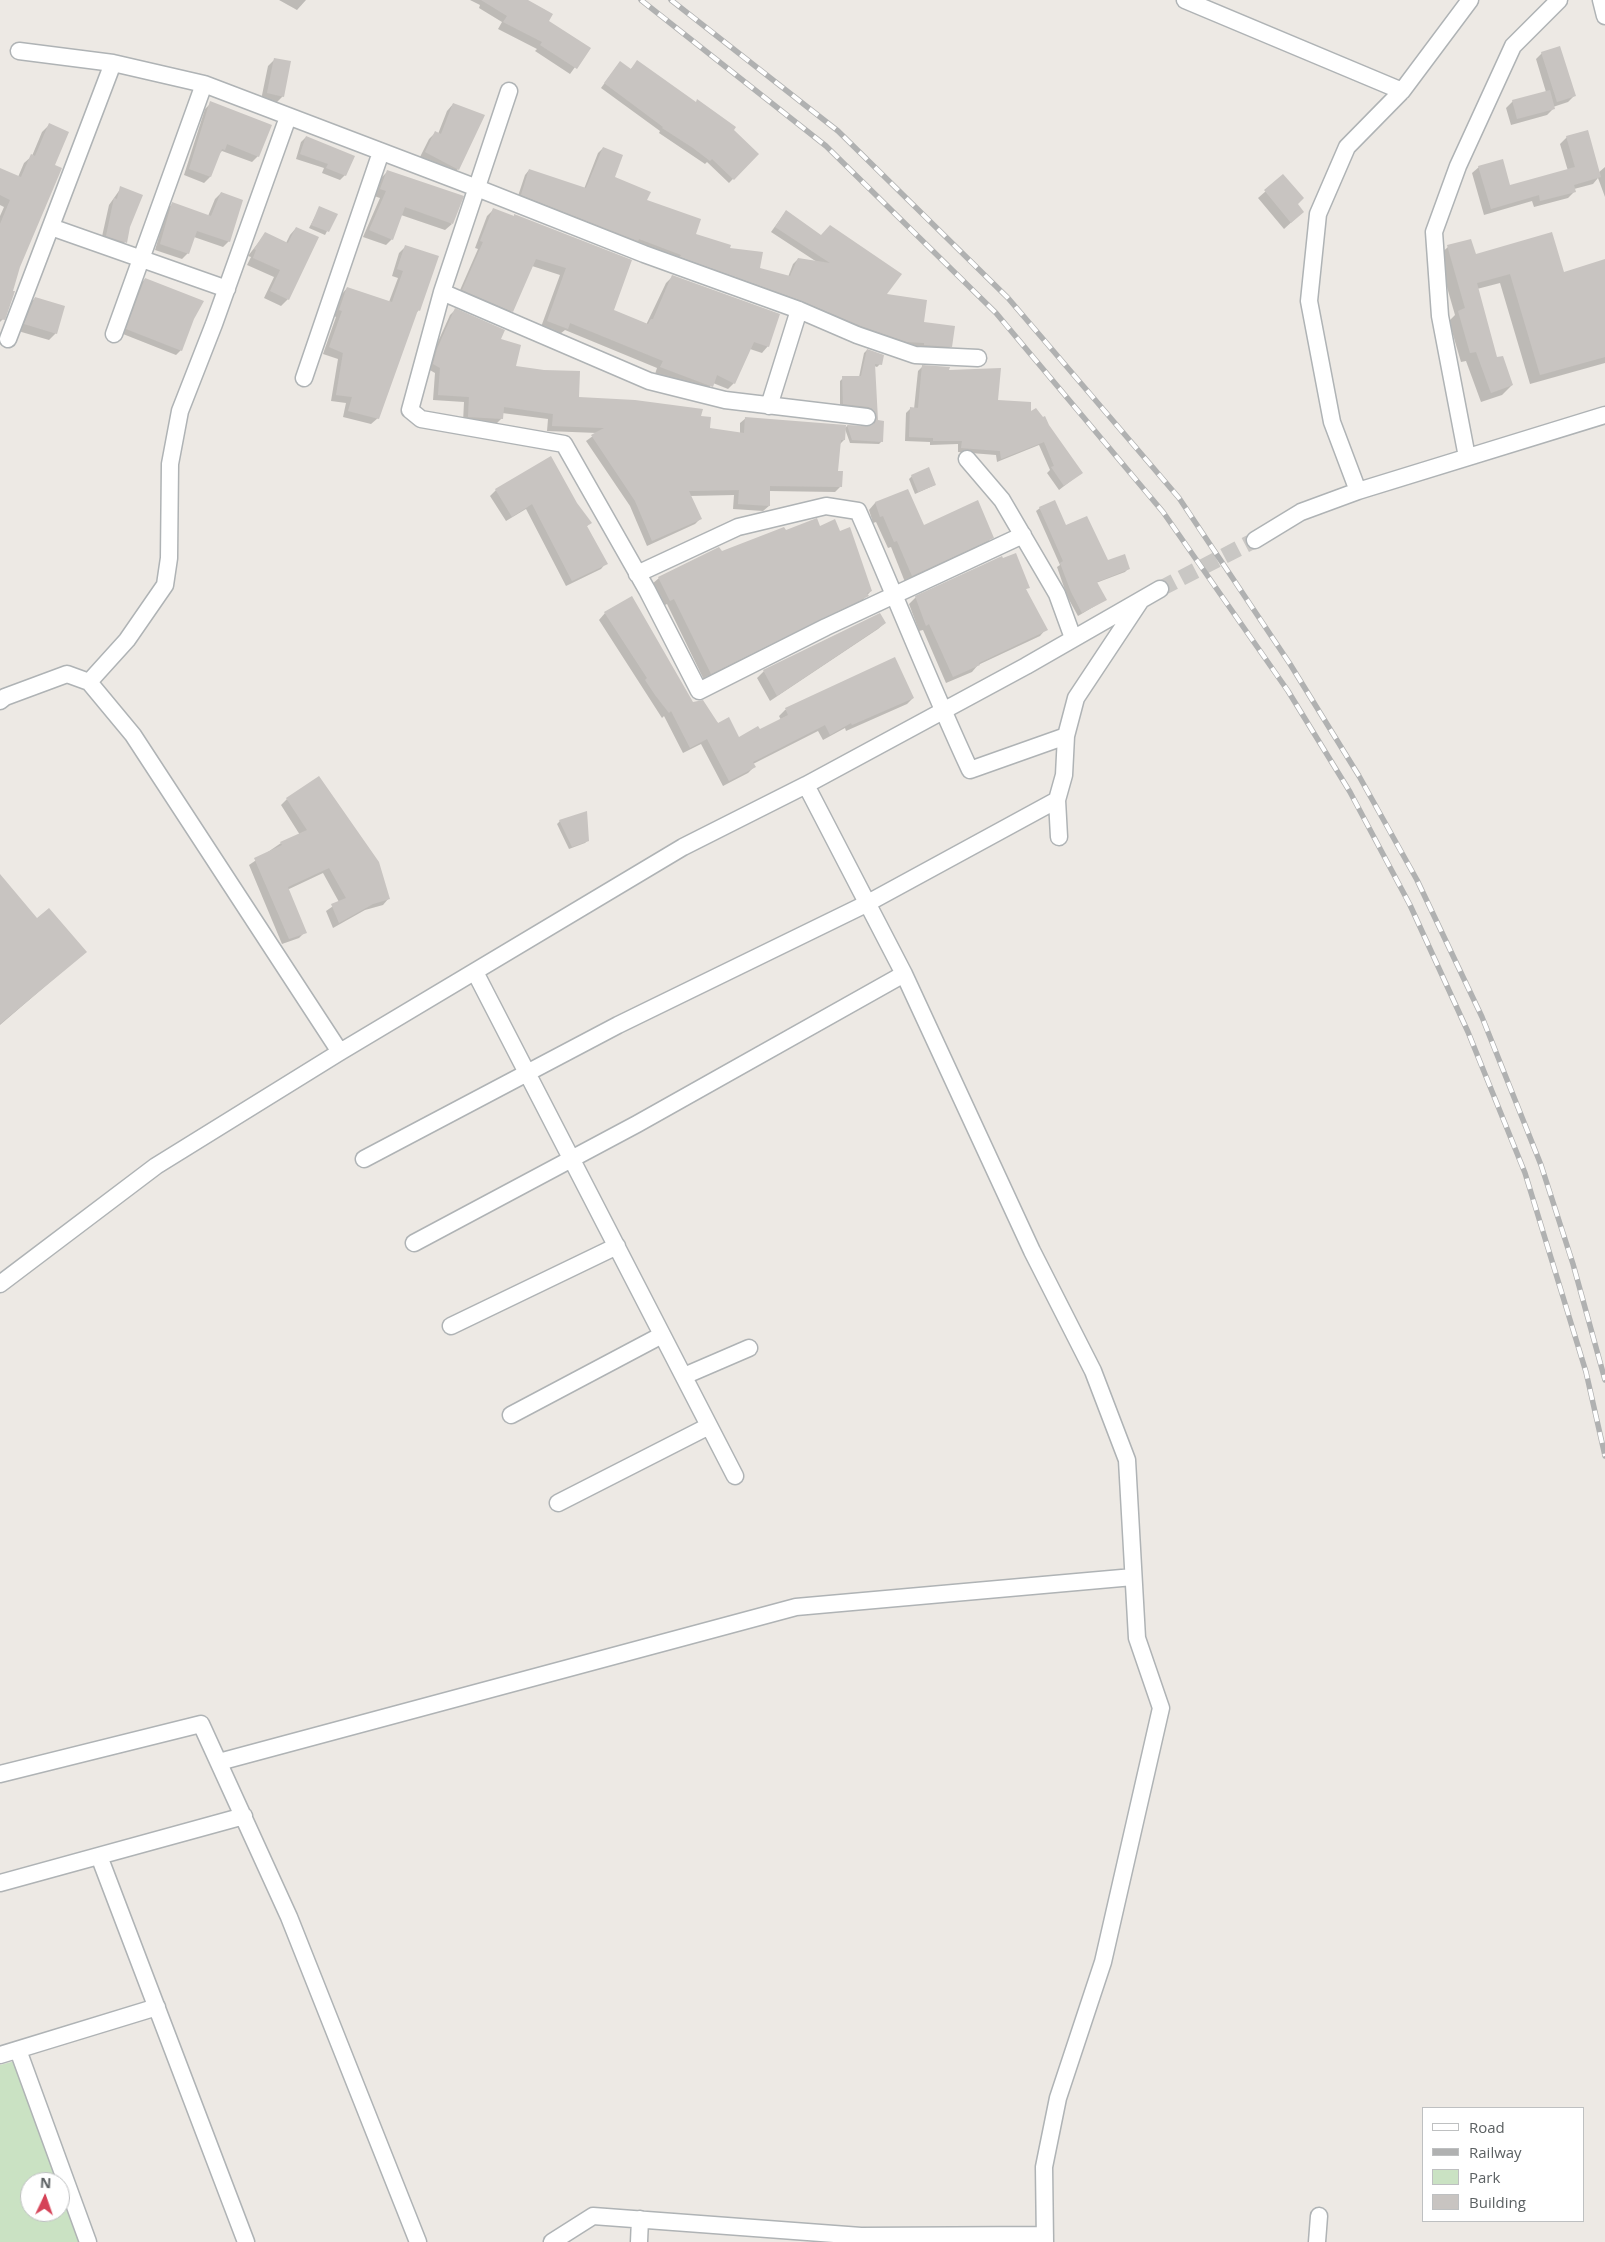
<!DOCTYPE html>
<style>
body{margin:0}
#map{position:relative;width:1605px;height:2242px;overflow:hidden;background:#ede9e4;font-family:"Open Sans",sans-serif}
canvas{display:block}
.legend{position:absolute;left:1422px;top:2107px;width:162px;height:115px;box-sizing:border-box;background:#fff;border:1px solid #bec0c1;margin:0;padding:6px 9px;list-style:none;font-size:15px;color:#5c6163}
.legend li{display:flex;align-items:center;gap:10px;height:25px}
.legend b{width:25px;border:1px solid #bec0c1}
.north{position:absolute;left:20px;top:2172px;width:50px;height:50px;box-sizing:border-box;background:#fff;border:1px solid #bec0c1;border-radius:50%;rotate:3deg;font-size:14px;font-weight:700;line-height:20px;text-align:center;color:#5c6163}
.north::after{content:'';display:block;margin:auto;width:18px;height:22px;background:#d54257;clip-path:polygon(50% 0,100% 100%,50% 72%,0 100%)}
</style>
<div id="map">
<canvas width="1605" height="2242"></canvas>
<ul class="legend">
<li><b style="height:6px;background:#fff"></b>Road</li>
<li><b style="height:6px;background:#b0b1b1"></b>Railway</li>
<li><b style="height:14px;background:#cae2c3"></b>Park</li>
<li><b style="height:14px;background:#c8c4c1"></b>Building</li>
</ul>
<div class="north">N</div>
</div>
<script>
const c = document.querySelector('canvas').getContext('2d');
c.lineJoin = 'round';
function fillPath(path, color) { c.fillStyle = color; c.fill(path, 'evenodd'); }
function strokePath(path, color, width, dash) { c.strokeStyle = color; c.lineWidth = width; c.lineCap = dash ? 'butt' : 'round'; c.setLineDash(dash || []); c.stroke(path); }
fillPath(new Path2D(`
 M15,2061l45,121h-30v30h30v-29l22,59h-82v-177z`), '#cae2c3');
fillPath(new Path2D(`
 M279,0h27l-9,10z
 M470,0h57l20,22 42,26 -19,26 -35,-23 2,-2 -39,-20 4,-7 -23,-14 1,-3z
 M1542,53l33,42 -7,7 -15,5v2l-6,6 -36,10 -5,-17 7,-7 33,-9 -10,-33z
 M275,59l8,37 -7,7 -15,-3 7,-34z
 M620,62l10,8 7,-8 95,68 25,24 -28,29 -22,-21 -2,2 -46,-31 1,-2 -59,-43z
 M211,103l47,53 -6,6 -30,-11 -4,4 -8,22 -6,6 -20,-8 21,-66z
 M453,104l5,65 -6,6 -33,-16 10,-20 7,-7 2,2 9,-23z
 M49,125l5,40 -35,101 -15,52 -4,4v-106l4,-9 -4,-2v-36l18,8 6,-14 8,-7 10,-24z
 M306,137l39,38 -5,5 -18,-7 2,-5 -28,-9 5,-17z
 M1567,137l31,36 7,-6v30l-7,-19 -5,6 -19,5v3l-6,6 -34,9 -2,-6 -48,14 -12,-42 7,-6 30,19 59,-15 -8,-27z
 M603,148l10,29 81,58 35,14 30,20 29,8 5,-13 5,-5 19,3 -46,-30 15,-21 99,84 66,51 -5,5 -44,-5 -385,-147 8,-24 4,-5 55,19 14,-36z
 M388,171l64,53 -7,6 -44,-15 -9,24 -6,6 -23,-8 17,-39 -6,-2 7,-18z
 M1283,176l13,28v14l-12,11 -26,-31z
 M121,188l8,39 -4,15 -5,6 -19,-7 8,-36z
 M221,193l8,48 -6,6 -29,-10 -6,16 -6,6 -27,-9 12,-41 5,-5 36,12 7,-17z
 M320,207l16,7 -11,21 -16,-7z
 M493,210l20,7 2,-2 97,96 34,14 20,-42 7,-7 95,70 -6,7 -12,-4 -16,34 -6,6 -15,-6 -8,9 -50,-18 2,-6 -92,-38 -5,4 -19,-7 19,-52 -28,-9 -20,45 -7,6 -48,-20 21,-48 -3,-1 12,-32z
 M296,228l-8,71 -7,7 -17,-8 10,-21 -27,-12 4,-8 -3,-1 17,-22 21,9 4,-8z
 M406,246l13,64 -5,5 -36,103 -7,6 -28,-7 3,-14 -15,-2 7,-42 -15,-5 13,-37 -2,-1 7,-21 6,-7 42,14 9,-24 -6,-2 7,-23z
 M1448,247l27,9 88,17 42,-12v102l-75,21 -30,-101 -23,6 19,70 16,26 -10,10 -21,7 -15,-41 -5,1 -12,-41 6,-6 -17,-59z
 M145,279l48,40 -12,31 -5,5 -53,-21 17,-50z
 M35,298l21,35 -7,7 -31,-9 10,-26z
 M455,310l44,30 15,27 64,31 121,19 9,13 32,4v-11l6,-5 99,10 2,-2 23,2 4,-5v-6l-34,-10v-26l3,-3 16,-1 5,-24 3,-3 13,14 -3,3 -3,-1 3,56 5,19 -3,3 -29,-1 -5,-14 -1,11 -5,5 -2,27 4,14 -6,6 -66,-1v15l-6,5 -30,-2 1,-14 -44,1 10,23 -5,5 -48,22 -17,-40 -44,-65 11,-8 -50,-2 1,-12 -46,-6v5l-6,6 -33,-2 1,-20 -31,-2 2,-27 -7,-4 4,-14 18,-40z
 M922,367l26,4 49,30 32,23 52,49 -22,17 -12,-17 3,-3 -11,-25 -42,17 -1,-7 -38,-3v-8l-28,1v-3l-25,-1 1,-28 4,-4h4l4,-38z
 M912,476l23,9 -20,9 -6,-15z
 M496,490l80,13 14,20 -4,4 20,36 -5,6 -35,17 -40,-77 -20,12 -16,-25z
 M907,491l16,35 69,11 -6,7 -81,38 -14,-35 -3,1 -12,-26 -3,1 -4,-13 6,-7z
 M1040,508l67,54 22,6 -4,4 -29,11 9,17 -27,16 -11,-20 -10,-29 3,-2 -24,-54z
 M819,528l52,63 -10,11 -157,78 -37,-76 -4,2 -11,-22 7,-6 62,-25 64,-21z
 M1028,587l-3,3 21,39 -6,7 -62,29 -6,7 -26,11 -23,-53 -4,1 -10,-27 7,-7z
 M605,613l87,90 47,36 42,-19 -2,-4 6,-6 109,-51 19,39 -6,6 -61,27 -1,-3 -22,12 -5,-9 -65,33 1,3 -6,6 -25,13 -22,-42 -18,9 -19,-37 -2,2 -63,-98z
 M885,623l-7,6 -108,72 -13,-23 7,-7z
 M287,799l102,99 -6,7 -18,5 -32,18 -7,-17 13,-9 -16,-29 -36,17 18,42 -6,6 -17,6 -33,-79 32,-22 19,-8 -19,-30z
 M560,821l28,19 -3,3 -16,6 -12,-25z
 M0,876l37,44 48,32 -85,73z`), '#0003');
fillPath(new Path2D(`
 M481,0h47l25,14 -4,7 42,27 -14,21 -37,-24 2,-3 -39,-20 4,-6z
 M1560,46l16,50 -19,6 -16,-50z
 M274,58l17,3 -7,36 -17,-4z
 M637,60l59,42 1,-3 39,28 -2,3 25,24 -25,26 -22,-21 -2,2 -17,-13 -31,-20 1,-1 -59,-44 16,-22 11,8z
 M1550,90l5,19 -38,10 -5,-19z
 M210,101l62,24 -13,32 -32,-13 -2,6 -3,-1 -11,28 -22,-8z
 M453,103l32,12 -26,55 -34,-18 10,-21 6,3z
 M49,123l20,9 -14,33 7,3 -42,99 -7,24h2l-10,29 -5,-1v-95l10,-24 -10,-5v-27l21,9 10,-23 4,2z
 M1588,130l13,47 -27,8 2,7 -36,9 -1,-6 -48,14 -13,-43 25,-7 7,26 65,-18 -9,-31z
 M306,136l49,20 -9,20 -20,-8 2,-4 -28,-10z
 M603,147l20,8 -8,22 36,15 -4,8 54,19 -5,15 35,11 -1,3 33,4 -3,16 30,8 8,-18 32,5 -55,-36 11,-17 35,25 9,-10 72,49 -15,20 40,6 -3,22 31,4 -3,21 -28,-2v-2l-17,-1 -46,-16 -59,-25 -122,-44 1,-2 -42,-16 -1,2 -117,-46 8,-26 57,19z
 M387,170l77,26 -11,28 -48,-17 -12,33 -24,-10 17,-39 -6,-2z
 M1283,174l21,24 -6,6 6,8 -13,11 -27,-33z
 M120,186l23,9 -13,32 -3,16 -21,-7 8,-38 3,1z
 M221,192l22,8 -13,42 -33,-11 -8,23 -29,-10 12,-42 39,14z
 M319,206l19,8 -9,18 -18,-7z
 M493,208l21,8v-2l118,46 -18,50 34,14 3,-5h2l19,-44 108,39 -11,33 -15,-5 -19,42 -18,-9 -4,12 -53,-20 3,-6 -93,-38 -2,6 -21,-8 19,-53 -30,-9 -23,53 -51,-22 21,-48 -3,-1z
 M296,227l23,10 -30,63 -19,-9 10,-21 -27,-12 3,-8 -2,-1 11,-17 23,11z
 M1552,232l12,40 41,-13v98l-65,18 -30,-101 -33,9 20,74 6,-1 10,29 -22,8 -15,-41 -6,1 -12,-42 7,-3 -18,-63 24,-6 5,15z
 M405,245l34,11 -19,55 -2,-1 -39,109 -31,-8 4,-14 -16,-2 7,-42 -14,-6 13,-36 -3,-1 8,-23 45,15 11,-31 -6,-2z
 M145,278l59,23 -10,18 -12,32 -56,-22z
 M35,297l30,9 -8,28 -33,-10z
 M455,308l50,22 -4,9 20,6 -5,21 28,4 36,1 -1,26 56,3 68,9 -2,7 10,1 -1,11 34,5 1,-16 101,8 -1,15h-4l-3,31h5l-1,16 -72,-1v20l-32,-2 1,-14 -50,1 13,28 -50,22 -17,-40 -44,-66 13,-7 -52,-2 1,-12 -49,-7 -1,12 -35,-2 1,-20 -31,-2 2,-27 -7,-4 4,-15z
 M867,349l17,6 -2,10 -7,-1 3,56 6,1 -1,21 -31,-2 -5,-15 23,1 5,-3 1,-9 -7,-7 -26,-3 -1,-28h19z
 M922,365l28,2 -1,3 52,-2 -3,32 33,2v9l5,-3 7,9 2,-1 4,9 34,48 -19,13 -13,-19 3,-1 -10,-24 -43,17 -1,-8 -39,-3 1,-7h-29v-3l-24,-1 1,-30 8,1z
 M551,456l26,47 15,20 -5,3 21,38 -36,17 -40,-77 -20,13 -17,-28z
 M929,467l7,18 -18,7 -7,-17z
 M908,489l16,36 54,-25 16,38 -82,38 -15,-35 -3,1 -11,-26 -3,1 -5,-15z
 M1055,500l11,25 21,-9 21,44 17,-6 5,15 -33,13 10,18 -25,13 -11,-21 -11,-29 3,-2 -24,-54z
 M817,518l3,8 15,-7 5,12 10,-4 22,64 -5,2 2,3 -158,78 -37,-75 -4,2 -12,-24 61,-30 3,4 62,-24 2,3z
 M1016,553l14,35 -4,1 22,41 -69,33 1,2 -27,12 -24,-53 -3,2 -11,-30 87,-40 1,2z
 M632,596l61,106 10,-2 15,23 11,-6 10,20 19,-11 2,3 28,-14 -3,-7 110,-51 19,41 -62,27 -1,-2 -21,12 -5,-10 -72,37 3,5 -27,14 -22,-42 -17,9 -19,-37 -2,2 -14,-18 -10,-15 2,-2 -43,-66z
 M880,613l6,10 -109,73 -14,-26z
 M319,776l60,86 11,37 -17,5 -34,19 -8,-19 15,-6 -17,-30 -41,19 19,46 -18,6 -35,-81 28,-13 -2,-3 27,-12 -21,-32z
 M587,811l2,30 -17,6 -13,-27z
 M0,874l37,44 12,-10 38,44 -87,72z`), '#c8c4c1');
strokePath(new Path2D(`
 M1160,589l95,-49`), '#c9c7c4', 16, [16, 8]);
const street = new Path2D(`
 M1185,0l217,91
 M1601,0l4,16
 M19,51l94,12 91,21 273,104 167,66 155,56 58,25 58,20 63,3
 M509,91l-67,201 -32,118 11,9 143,25 83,146 52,101 127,-64 197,-92
 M51,227l176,62
 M442,292l207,89 76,19 142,17
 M114,334l90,-250
 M8,339l105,-276
 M304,378l77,-226
 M769,406l30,-96
 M1467,457l-27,-141 -6,-84 24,-66 55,-120 46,-46
 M967,459l35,41 55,94 16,44
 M1358,491l-26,-69 -23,-121 9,-87 29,-67 55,-56 68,-91
 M1255,540l46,-28 57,-21 247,-76
 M637,574l101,-47 88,-21 32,5c38,86 72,173 112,259l96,-34
 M89,682l38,-42 38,-55 4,-27 1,-94 10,-53 34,-87 74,-207
 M0,701l5,-4 62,-23 22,8 44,53 207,317
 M806,785l98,189 128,277 61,120 34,89 10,178 24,70 -58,254 -45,136 -14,69 1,75
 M1059,837l-2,-37 7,-25 2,-39 10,-38 65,-98
 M475,972l260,504
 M364,1159l254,-134 248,-121 191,-104
 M414,1243l223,-119 267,-150
 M0,1284l156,-118 184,-114 343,-205 123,-62 220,-119 134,-77
 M451,1326l166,-80
 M684,1376l65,-28
 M511,1415l151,-80
 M558,1503l151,-77
 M219,1762l577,-155 337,-30
 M0,1774l201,-50 88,193 129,325
 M99,1856l147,386
 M0,1883l244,-67
 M18,2050l70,192
 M0,2055l157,-48
 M552,2242l41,-26 268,20 184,-1
 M639,2242l1,-23
 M1317,2242l2,-26`);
strokePath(street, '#afb3b5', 19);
strokePath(street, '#fff', 16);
const rail = new Path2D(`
 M641,0l185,146 170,167 167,199 125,179 62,101 60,113 58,127 57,141 61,199 19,84
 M671,0l167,131 170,167 171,200 111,166 69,112 58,104 65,137 59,148 32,99 32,116`);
strokePath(rail, '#b0b1b1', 5.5);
strokePath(rail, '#fff', 4, [11]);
</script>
